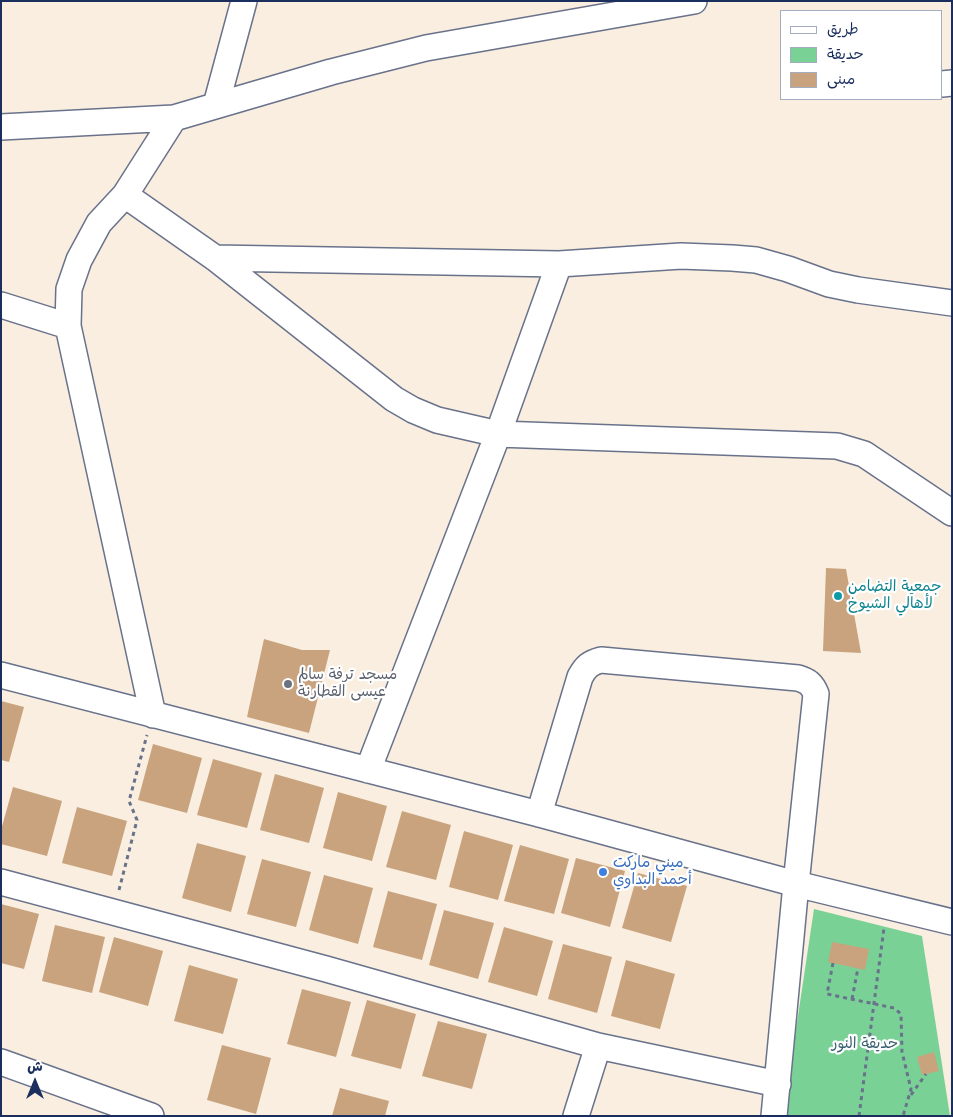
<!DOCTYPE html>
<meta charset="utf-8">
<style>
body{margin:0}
#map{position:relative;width:953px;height:1117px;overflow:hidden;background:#f9eedf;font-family:"Comic Neue","Playpen Sans Arabic",sans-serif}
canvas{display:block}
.frame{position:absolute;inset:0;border:2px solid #1b2f5e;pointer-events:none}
.legend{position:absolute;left:780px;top:10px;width:162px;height:90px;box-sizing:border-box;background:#fff;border:1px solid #a4acbf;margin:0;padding:6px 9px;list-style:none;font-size:15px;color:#1b2f5e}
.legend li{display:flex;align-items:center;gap:10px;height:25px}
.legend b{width:25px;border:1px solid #a4acbf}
.north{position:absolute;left:10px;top:1057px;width:50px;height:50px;-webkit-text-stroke:4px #fff;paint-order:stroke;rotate:0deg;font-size:14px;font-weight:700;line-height:20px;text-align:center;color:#1b2f5e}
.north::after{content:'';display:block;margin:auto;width:18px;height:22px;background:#1b2f5e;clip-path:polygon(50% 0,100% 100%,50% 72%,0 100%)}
</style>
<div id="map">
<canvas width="953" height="1117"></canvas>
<div class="frame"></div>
<ul class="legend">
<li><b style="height:6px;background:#fff"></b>طريق</li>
<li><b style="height:14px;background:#7ad196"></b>حديقة</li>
<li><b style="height:14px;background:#c9a37d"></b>مبنى</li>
</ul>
<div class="north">ش</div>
</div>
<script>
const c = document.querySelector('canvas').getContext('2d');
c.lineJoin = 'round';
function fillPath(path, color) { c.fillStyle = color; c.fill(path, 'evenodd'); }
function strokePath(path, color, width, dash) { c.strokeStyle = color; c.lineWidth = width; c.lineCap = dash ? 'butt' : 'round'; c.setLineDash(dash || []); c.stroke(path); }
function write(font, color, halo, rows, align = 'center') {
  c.font = font + ' "Comic Neue","Playpen Sans Arabic",sans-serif'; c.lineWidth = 4.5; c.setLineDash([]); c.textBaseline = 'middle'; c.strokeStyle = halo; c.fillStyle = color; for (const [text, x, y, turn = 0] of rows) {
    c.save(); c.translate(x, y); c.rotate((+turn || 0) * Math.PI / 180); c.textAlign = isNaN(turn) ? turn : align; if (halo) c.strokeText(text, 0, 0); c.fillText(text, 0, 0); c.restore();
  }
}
fillPath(new Path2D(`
 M814,909l108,27 28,180h-167z`), '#7ad196');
fillPath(new Path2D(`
 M826,568l20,1 15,84 -38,-2z
 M264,639l38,11h28l-21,83 -62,-16z
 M1,701l23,6 -15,55 -8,-2z
 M153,744l49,14 -15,55 -49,-13z
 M213,759l49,14 -15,55 -50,-13z
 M275,774l49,14 -15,55 -49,-13z
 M13,787l49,14 -15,55 -46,-12v-14z
 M338,792l49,14 -15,55 -49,-13z
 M77,807l50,14 -15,55 -50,-13z
 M402,811l49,14 -15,55 -50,-13z
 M464,831l49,14 -15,55 -49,-13z
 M197,843l49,13 -15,56 -49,-14z
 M520,845l49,14 -15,55 -50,-13z
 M576,858l49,13 -15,56 -49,-14z
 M262,859l49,13 -15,55 -49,-13z
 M638,873l49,13 -16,56 -49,-14z
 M324,875l49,13 -15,56 -49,-14z
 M388,891l49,13 -15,56 -49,-13z
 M1,904l38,10 -15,55 -23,-6z
 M444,910l50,13 -16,56 -49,-14z
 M55,925l50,12 -13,56 -50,-12z
 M504,927l49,14 -16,55 -49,-14z
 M114,937l49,14 -15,55 -49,-14z
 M832,942l37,7 -4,21 -37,-8z
 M563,944l49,13 -15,56 -49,-14z
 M626,960l49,14 -15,55 -49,-13z
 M189,965l49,14 -15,55 -49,-13z
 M302,989l49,13 -15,55 -49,-13z
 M367,1000l49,14 -15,55 -50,-13z
 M438,1021l49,13 -15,55 -50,-13z
 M222,1045l49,13 -15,56 -49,-14z
 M934,1052l5,19 -17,4 -5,-18z
 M340,1088l49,13 -4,15h-53z`), '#c9a37d');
const minor = new Path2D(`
 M942,84l10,-1
 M216,105l28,-104
 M1,127l173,-9 157,-46 95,-24 268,-47
 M125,195l90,63 179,141 19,11 24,10 61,14 339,12 27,8 88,59
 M215,258l344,6 122,-8 51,2 24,2 32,9 41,15 29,6 94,13
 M1,305l67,21
 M1,675l538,139 257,70 156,38
 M153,715l-85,-389 1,-37 10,-29 20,-37 26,-28 49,-77
 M368,770l130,-336 61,-170
 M539,814l41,-137c6,-11 10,-14 21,-17l197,18c10,3 14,6 18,16l-20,190 -22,232
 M1,882l325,87 272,77 180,38
 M1,1062l150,54
 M576,1116l22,-70`);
strokePath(minor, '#69728b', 28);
strokePath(new Path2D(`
 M119,890l18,-70 -8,-19 18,-66
 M833,963l-6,31 67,14 7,6 1,38 9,37 -8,27
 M852,999l6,-31
 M911,1095l15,-21
 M859,1116l25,-188`), '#69728b', 3, [4, 4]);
strokePath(minor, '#fff', 25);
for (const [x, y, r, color] of [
 [838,596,5,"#0f9aa8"],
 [288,684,5,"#6b7280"],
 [603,872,5,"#3f7fe0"]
]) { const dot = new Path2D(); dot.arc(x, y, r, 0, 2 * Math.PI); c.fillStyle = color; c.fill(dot); strokePath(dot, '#fff', 2); }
write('15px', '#0d838f', '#fff', [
 ["جمعية التضامن",848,587],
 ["لأهالي الشيوخ",848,604]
], 'left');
write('15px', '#5b616d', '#fff', [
 ["مسجد ترفة سالم",298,675],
 ["عيسى القطارنة",298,692]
], 'left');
write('15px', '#366cbe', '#fff', [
 ["ميني ماركت",613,863],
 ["أحمد البداوي",613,880]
], 'left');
write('15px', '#38606f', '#fff', [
 ["حديقة النور",865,1044]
]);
</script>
